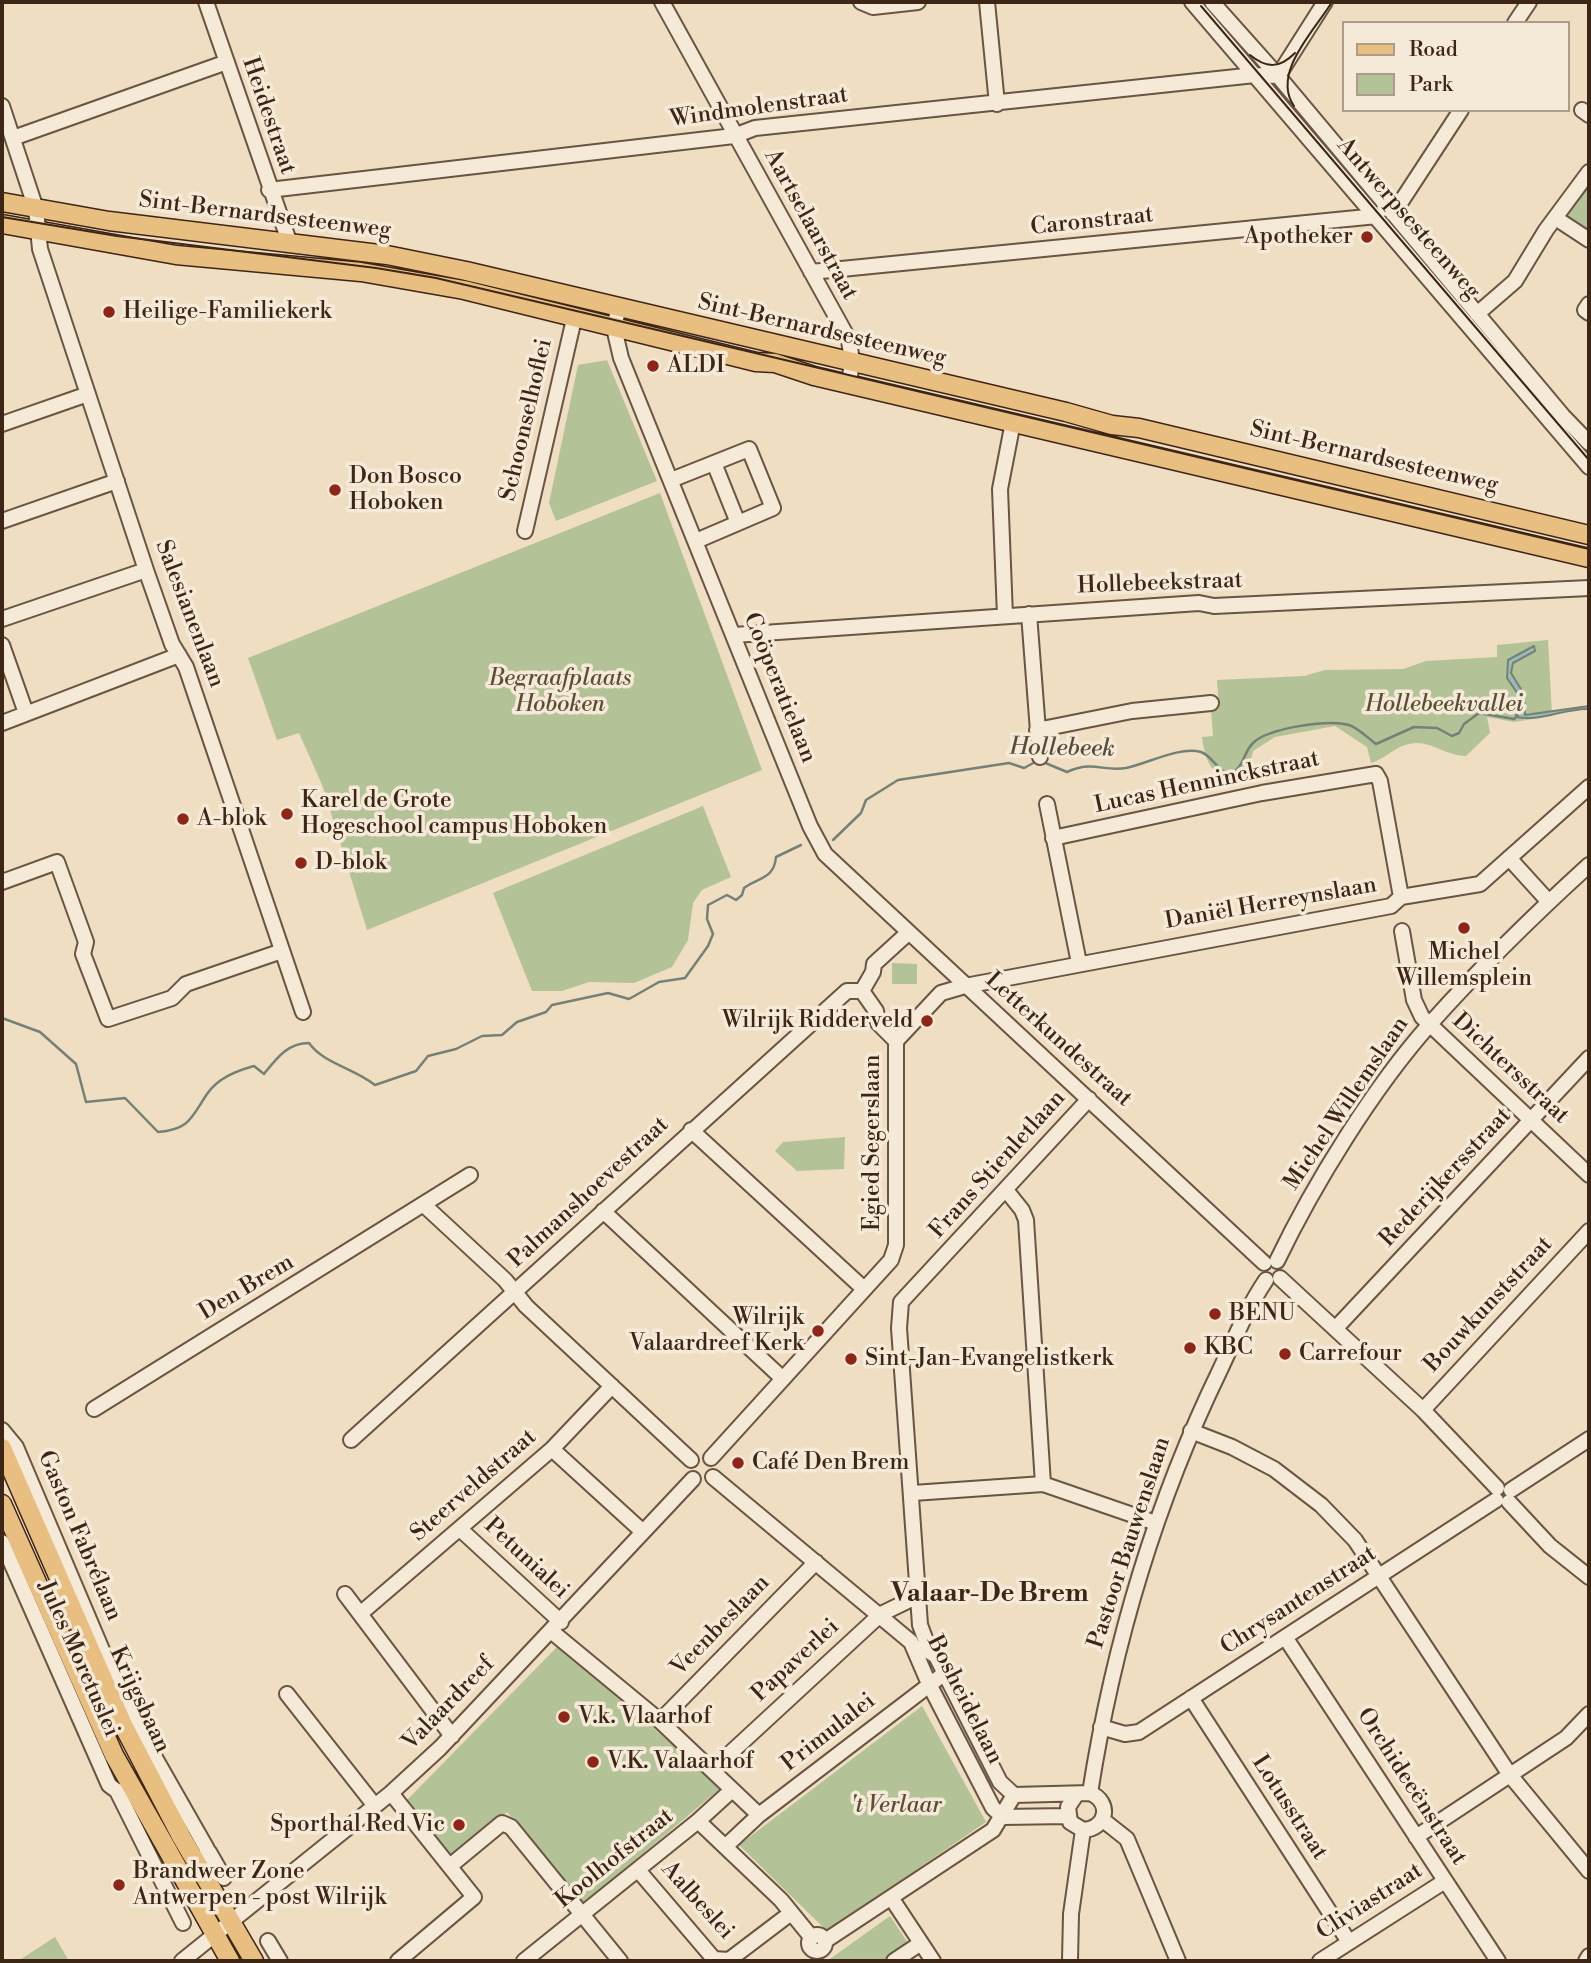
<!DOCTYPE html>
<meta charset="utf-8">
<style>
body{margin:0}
#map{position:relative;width:1591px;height:1963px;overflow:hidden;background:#efdec2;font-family:"Libre Bodoni",serif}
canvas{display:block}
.frame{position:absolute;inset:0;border:4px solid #3e2617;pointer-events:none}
.legend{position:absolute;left:1342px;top:21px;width:228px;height:91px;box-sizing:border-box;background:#f5ead7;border:2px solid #ac9c8a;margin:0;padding:9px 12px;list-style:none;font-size:21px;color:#3e2617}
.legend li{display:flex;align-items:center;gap:14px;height:35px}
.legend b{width:35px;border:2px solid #ac9c8a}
</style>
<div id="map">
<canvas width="1591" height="1963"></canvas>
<div class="frame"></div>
<ul class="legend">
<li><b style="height:9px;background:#e8bf81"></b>Road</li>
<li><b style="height:19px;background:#b4c298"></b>Park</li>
</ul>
</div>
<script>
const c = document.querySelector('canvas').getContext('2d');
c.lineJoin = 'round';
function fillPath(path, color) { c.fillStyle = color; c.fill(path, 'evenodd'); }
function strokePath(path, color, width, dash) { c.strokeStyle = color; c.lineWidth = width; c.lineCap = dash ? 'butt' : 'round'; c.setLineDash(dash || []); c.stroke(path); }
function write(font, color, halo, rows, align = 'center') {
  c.font = font + ' "Libre Bodoni",serif'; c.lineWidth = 7; c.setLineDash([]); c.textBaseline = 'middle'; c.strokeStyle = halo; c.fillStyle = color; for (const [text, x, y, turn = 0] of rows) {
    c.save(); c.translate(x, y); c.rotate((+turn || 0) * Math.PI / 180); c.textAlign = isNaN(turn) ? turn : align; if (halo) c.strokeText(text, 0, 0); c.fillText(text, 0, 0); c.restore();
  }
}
fillPath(new Path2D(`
 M1589,172v68l-32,-21z
 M607,360l50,121 -101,40 -7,-18 29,-138z
 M660,493l102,277 -395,160 -44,-143 -24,-54 -22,7 -29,-82z
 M1548,640l4,76 -38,6 -27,-5 3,16 -24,23c-18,0 -33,-13 -49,-13 -20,0 -29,15 -46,20l-4,-16 -32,-21 -60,11 -22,14 -4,18 -12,12c-26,-3 -32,-21 -35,-44l11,-1 -2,-26 8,-2 -2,-28 87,-4 21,-6 78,-1 23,-8 71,-4v-12z
 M703,806l28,71 -29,13 -9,13 -5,37 -16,27 -38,16 -45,-1 -27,9h-30l-39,-98z
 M892,963l25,1v20h-25z
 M845,1137l-1,32 -47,2 -22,-20 8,-9z
 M558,1646l164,141 -140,118 -75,-93 -55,46 -46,-57z
 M922,1706l64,116 -159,109 -88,-86z
 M890,1916l20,30 -23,15h-60z
 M55,1937l14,24h-51z`), '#b4c298');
const water = new Path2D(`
 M1534,646l1,5 -22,12 -2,10 13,21 1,21 64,-9v3c-24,-1 -49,13 -73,8l2,-23 -11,-16 1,-18z`);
fillPath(water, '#9abcb5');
strokePath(water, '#758076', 2);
strokePath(new Path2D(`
 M1043,762l24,10c27,-12 35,0 59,-4 21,-4 53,-22 75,-16 13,5 16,20 30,22 13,-7 12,-21 22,-31 15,-15 76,-24 96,-18 9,3 19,13 27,19l38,-17 23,1 15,8 7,-3 5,-9 15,-11 35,6 4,-4
 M833,840l28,-27 5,-13 32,-20 111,-17 15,5 13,-7
 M2,1018l38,14 36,32 10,38 39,-4 33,34c32,-3 33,-14 49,-38 11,-16 29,-23 47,-28l10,8c12,-15 23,-31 45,-31 15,21 45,25 66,42l41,-14 12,-15 28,-7 26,-13 20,-1 15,-13 29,-10 6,-7 56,-12 21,6 30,-17 26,-4 23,-32 5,-12 -6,-15 1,-14 19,-10 9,5 6,-5 2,-7c15,-11 30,-9 32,-31l25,-12`), '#758076', 2.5);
const minor = new Path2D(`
 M206,2l84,242
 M662,2l187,338 3,22 -3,21
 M861,2l12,5 45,-5
 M987,2l10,102
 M1192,2l397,465
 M1212,2l66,74 285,340 26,27
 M1515,23l14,-21
 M2,106l34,103 4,40 106,321 26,74 14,23 117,345
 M1582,110l7,5
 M13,138l214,-76
 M269,190l465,-54 21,-8 500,-53 23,1 47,-74
 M1393,214l68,-104
 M1557,219l32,21
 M811,272l566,-56
 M1589,304l-4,6 4,3
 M619,306l-5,22 7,30 189,468 15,28 439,409
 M1477,314l38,-33 31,-51 43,-58
 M2,424l86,-30
 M714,463l24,60
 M671,480l78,-31 24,59 -77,33
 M2,521l115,-40
 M525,531l49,-212
 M1029,614l11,143
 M1005,616l-5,-127 13,-67
 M2,619l144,-49
 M734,635l465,-32 15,3 375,-18
 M2,645l24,68
 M2,723l177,-68
 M1037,730l95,-19 79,-8
 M1047,804l32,159
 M1053,838l209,-45 114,-19 4,7 21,116
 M1509,858l40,44
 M2,882l55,-20 29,80 -3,12 25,65 64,-21 14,-14 96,-33
 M1402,931l12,69 8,17 167,158
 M862,991l11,-19 1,-8 34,-31
 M862,991l14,20 2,12 18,18
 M896,1041l45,-48 24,-7 426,-80 10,-9 79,-13 109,-97
 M691,1130l173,159
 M1006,1190l16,20 4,10 17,264
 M424,1205l81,75 21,26 165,154
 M603,1211l180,168
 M1277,1261c37,-77 96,-173 153,-237 50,-56 104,-109 159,-159
 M1280,1278l143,132 74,78
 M1335,1329l254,-271
 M94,1409l376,-234
 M1423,1410l166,-179
 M2,1430l14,17 92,217 42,85 57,100 -1,30
 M1191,1431l41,16 42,22 47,36 34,35 155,235 79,96
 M351,1440l496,-449h15
 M552,1449l91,83
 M711,1458l180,-198 5,-15v-204
 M713,1477l198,165 18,42 64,124 10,9
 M1511,1490l78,-51
 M913,1493l130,-9 113,39
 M1509,1502l41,44 39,31
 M460,1529l101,93
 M2,1542l107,243 8,6 18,3
 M345,1594l107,142
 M360,1614l192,-165 60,-63
 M551,1631l109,90 99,94
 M1285,1637l213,324
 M922,1647l14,9 64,126 14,13
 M929,1649l-9,-24 -21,-297 2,-26 188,-203
 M287,1694l88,112
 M1191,1698l158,244
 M660,1721l156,-159
 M1101,1727l24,7 14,-2 357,-232
 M712,1770l169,-156 37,-18
 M117,1791l66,132
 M391,1793l83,104 -76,64
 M1090,1793c23,-147 65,-289 130,-423 14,-30 27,-62 46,-90
 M1014,1795l76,-2c22,9 17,36 -7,37l-13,-8 -2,-15 8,-12
 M1003,1817l65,-1
 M1103,1820l24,19 51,122
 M698,1821l83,79 31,38
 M1416,1837l150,-99 23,-24
 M726,1846l33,-31 186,-142
 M209,1852l15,26
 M450,1866l52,-43 9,4 109,134
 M638,1870l76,89 15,1 62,-47
 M892,1899l41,62
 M809 1943a8 8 0 1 1 16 0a8 8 0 1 1-16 0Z
 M268,1941l12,20
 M825,1941l168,-111 21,-35
 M182,1961l209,-168 49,-45 253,-269
 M524,1961l174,-140 34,-31
 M894,1961l27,-18
 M1070,1961l1,-47 12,-84
 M1320,1961l125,-80
 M1586,1961l3,-5`);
const major = new Path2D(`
 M2,202l107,19 278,34 79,16 600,141 46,13 27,3 450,107
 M2,224l174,31 185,17 103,18 292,72 19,1 39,13 775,182
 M2,1448l122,279 58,111 72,123
 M2,1504l112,251 116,206`);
strokePath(minor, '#6a5442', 18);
strokePath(major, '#3e2617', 21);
strokePath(minor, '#f5ead7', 14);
strokePath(major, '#e8bf81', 18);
strokePath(new Path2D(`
 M1201,6l388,454
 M1250,55c17,14 30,13 45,-2
 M1294,106c-23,-33 21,-76 38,-104
 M2,217l115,19 259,32 60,10 1153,271`), '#3e2617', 2);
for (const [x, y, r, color] of [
 [1367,237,7,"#8f2418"],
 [109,312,7,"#8f2418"],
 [653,366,7,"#8f2418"],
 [335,490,7,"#8f2418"],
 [287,814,7,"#8f2418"],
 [183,819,7,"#8f2418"],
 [301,863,7,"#8f2418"],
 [1464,928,7,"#8f2418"],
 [927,1021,7,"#8f2418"],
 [1215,1314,7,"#8f2418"],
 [818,1331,7,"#8f2418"],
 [1190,1348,7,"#8f2418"],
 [1285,1354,7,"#8f2418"],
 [851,1359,7,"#8f2418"],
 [738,1463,7,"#8f2418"],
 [564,1717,7,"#8f2418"],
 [593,1762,7,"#8f2418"],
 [459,1825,7,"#8f2418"],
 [119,1885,7,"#8f2418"]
]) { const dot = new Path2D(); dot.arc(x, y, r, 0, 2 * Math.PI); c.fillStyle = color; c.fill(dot); strokePath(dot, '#f5ead7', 2.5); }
write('23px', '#3e2617', '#f5ead7', [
 ["Windmolenstraat",759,108,-8],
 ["Heidestraat",268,116,71],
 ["Sint-Bernardsesteenweg",265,216,7],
 ["Antwerpsesteenweg",1408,219,49],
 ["Caronstraat",1092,222,-6],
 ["Aartselaarstraat",810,225,61],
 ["Sint-Bernardsesteenweg",822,331,13],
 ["Schoonselhoflei",527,420,-77],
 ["Sint-Bernardsesteenweg",1374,458,13],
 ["Hollebeekstraat",1160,584,-2],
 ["Salesianenlaan",189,614,69],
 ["Coöperatielaan",779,688,68],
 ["Lucas Henninckstraat",1207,783,-12],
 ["Daniël Herreynslaan",1271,904,-10],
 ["Letterkundestraat",1058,1040,42],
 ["Dichtersstraat",1510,1069,43],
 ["Michel Willemslaan",1347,1104,-56],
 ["Egied Segerslaan",873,1143,-90],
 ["Frans Stienletlaan",998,1165,-48],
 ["Rederijkersstraat",1446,1178,-47],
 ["Palmanshoevestraat",589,1193,-43],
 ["Den Brem",247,1288,-31],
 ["Bouwkunststraat",1489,1305,-47],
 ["Steerveldstraat",474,1486,-41],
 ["Gaston Fabrélaan",79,1536,67],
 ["Pastoor Bauwenslaan",1130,1543,-72],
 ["Petunialei",526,1559,43],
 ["Chrysantenstraat",1299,1601,-33],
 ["Veenbeslaan",721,1626,-46],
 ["Jules Moretuslei",78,1659,66],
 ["Papaverlei",796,1661,-43],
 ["Krijgsbaan",139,1700,65],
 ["Bosheidelaan",964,1700,63],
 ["Valaardreef",449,1704,-46],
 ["Primulalei",829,1733,-38],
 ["Orchideeënstraat",1411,1787,57],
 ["Lotusstraat",1289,1808,57],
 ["Koolhofstraat",615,1859,-39],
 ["Aalbeslei",697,1901,48],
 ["Cliviastraat",1370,1902,-33]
]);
write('23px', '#3e2617', '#f5ead7', [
 ["Apotheker",1353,237,"right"],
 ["Heilige-Familiekerk",123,312],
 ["ALDI",667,366],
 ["Don Bosco",349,477],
 ["Hoboken",349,503],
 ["Karel de Grote",301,801],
 ["Hogeschool campus Hoboken",301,827],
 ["A-blok",197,819],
 ["D-blok",315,863],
 ["Michel",1464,953,"center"],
 ["Willemsplein",1464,979,"center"],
 ["Wilrijk Ridderveld",913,1021,"right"],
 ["BENU",1229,1314],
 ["Wilrijk",804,1318,"right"],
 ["Valaardreef Kerk",804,1344,"right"],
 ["KBC",1204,1348],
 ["Carrefour",1299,1354],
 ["Sint-Jan-Evangelistkerk",865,1359],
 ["Café Den Brem",752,1463],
 ["V.k. Vlaarhof",578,1717],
 ["V.K. Valaarhof",607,1762],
 ["Sporthal Red Vic",445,1825,"right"],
 ["Brandweer Zone",133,1872],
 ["Antwerpen - post Wilrijk",133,1898]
], 'left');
write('italic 23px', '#5c4d37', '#f5ead7', [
 ["Begraafplaats",560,679],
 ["Hoboken",560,705],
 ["Hollebeekvallei",1444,705],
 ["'t Verlaar",896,1806]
]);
write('italic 24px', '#554c3e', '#f5ead7', [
 ["Hollebeek",1062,749,1]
]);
write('bold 26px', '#3e2617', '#f5ead7', [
 ["Valaar-De Brem",990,1595]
]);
</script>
